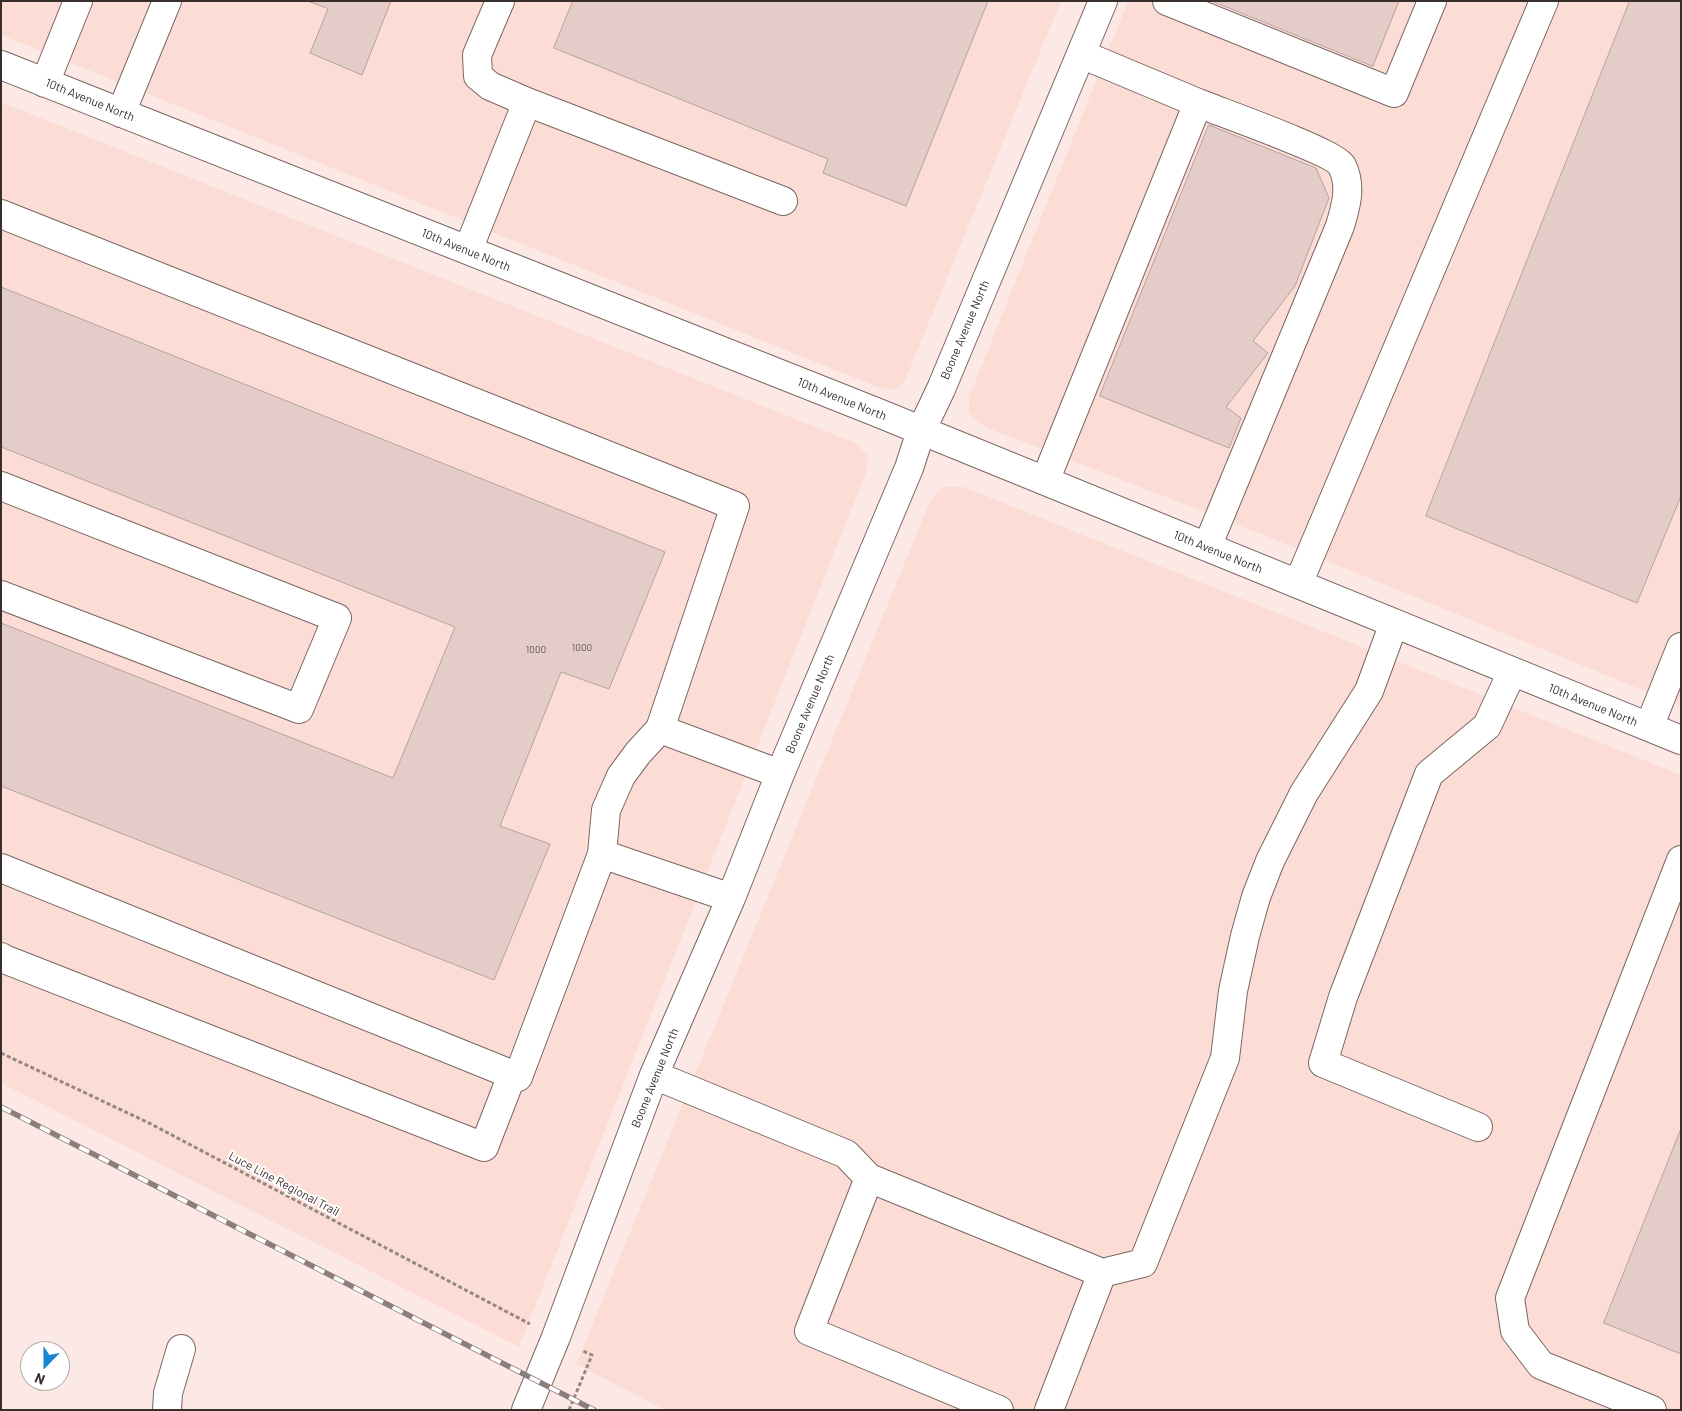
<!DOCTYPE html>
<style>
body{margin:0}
#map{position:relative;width:1682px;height:1411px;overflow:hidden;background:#fce9e5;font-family:Barlow,sans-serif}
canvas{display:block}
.frame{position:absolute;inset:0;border:2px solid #382f2d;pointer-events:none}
.north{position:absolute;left:20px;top:1341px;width:50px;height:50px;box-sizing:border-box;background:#fff;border:1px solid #afacab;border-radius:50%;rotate:202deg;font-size:14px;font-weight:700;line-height:20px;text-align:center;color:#382f2d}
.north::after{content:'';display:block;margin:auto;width:18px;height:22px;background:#1b86d0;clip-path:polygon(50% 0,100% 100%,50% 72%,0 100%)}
</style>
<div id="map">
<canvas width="1682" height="1411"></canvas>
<div class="frame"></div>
<div class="north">N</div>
</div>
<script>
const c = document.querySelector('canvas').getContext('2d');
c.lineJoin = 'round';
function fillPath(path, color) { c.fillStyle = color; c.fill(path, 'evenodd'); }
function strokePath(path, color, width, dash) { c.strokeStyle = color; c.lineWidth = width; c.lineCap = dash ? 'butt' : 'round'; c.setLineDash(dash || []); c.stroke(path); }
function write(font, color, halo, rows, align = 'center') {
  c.font = font + ' Barlow,sans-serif'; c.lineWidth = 4; c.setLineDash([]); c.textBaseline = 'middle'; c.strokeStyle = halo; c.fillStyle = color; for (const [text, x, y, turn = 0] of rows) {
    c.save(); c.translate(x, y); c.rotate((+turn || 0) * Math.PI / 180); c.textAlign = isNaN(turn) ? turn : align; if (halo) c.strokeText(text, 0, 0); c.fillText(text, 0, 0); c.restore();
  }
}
fillPath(new Path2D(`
 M1,1h1060l-157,382 -9,7 -15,-2 -879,-353z
 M1128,1h553v705l-415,-170 -281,-109 -16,-14v-16z
 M1,102l857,342 10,13 -1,13 -348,877 -518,-264z
 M943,487h21l717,288v635h-1016l-89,-46 354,-863z`), '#fcddd6');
const building = new Path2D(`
 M308,1h83l-29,74 -52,-22 18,-44z
 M573,1h415l-82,205 -83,-33 5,-14 -274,-111z
 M1212,1h187l-26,65z
 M1630,1h51v495l-44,107 -211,-87z
 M1209,125l107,43 13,30 -34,88 -42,55 15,12 -42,54 15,11 -12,30 -129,-52z
 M1,287l664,265 -56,137 -48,-17 -61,154 50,18 -56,136 -493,-194v-163l392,155 62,-151 -454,-180z
 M1681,1129v225l-77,-31z`);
fillPath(building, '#e4cdc8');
strokePath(building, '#b7a29d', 1);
const minor = new Path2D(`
 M500,1l-23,54 1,21 12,10 37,16 256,99
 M1167,1l227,92 38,-92
 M1,65l875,347 805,328
 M45,83l33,-82
 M1198,103c22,9 136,49 144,63 10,20 4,40 -2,60l-133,321
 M121,113l46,-112
 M1,214l734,292 -75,223 120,45
 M468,250l59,-148
 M1045,481l153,-378 -117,-49
 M1,486l336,132 -38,91 -298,-114
 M1298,584l246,-583
 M1649,727l32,-80
 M602,854l4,-44 15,-34 17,-23 22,-24
 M1,868l517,209 84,-223 129,44
 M1,957l3,2 480,188 28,-72
 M654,1075l192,79 23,24 233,95 41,-10 82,-205 8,-67 12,-55 11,-39 14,-36 34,-68 65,-102 25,-68
 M1478,1127l-155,-64 20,-66 86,-223 58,-48 25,-54
 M869,1178l-60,153 190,79
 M167,1410l1,-17 13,-44
 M526,1410l30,-73 98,-262 77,-177 49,-124 129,-306 12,-37 20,-42 162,-388
 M1049,1410l53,-137
 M1652,1410l-111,-45 -26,-34 -5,-33 171,-438`);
strokePath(minor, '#7a6762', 30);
strokePath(new Path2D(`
 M1,1053l150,71 379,200
 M569,1410l23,-55 -9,-4`), '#958784', 3, [4, 2.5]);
strokePath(minor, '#fff', 28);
const rail = new Path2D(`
 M1,1107l593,303`);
strokePath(rail, '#8b7e7b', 5.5);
strokePath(rail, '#fff', 4, [11]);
write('10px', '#635654', null, [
 ["1000",582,648],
 ["1000",536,650]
]);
write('12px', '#382f2d', '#fff', [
 ["10th Avenue North",90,100,22],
 ["10th Avenue North",466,250,22],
 ["Boone Avenue North",965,330,-67],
 ["10th Avenue North",842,399,22],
 ["10th Avenue North",1218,552,22],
 ["Boone Avenue North",810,704,-67],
 ["10th Avenue North",1593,705,22],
 ["Boone Avenue North",655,1078,-68],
 ["Luce Line Regional Trail",284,1184,28]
]);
</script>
